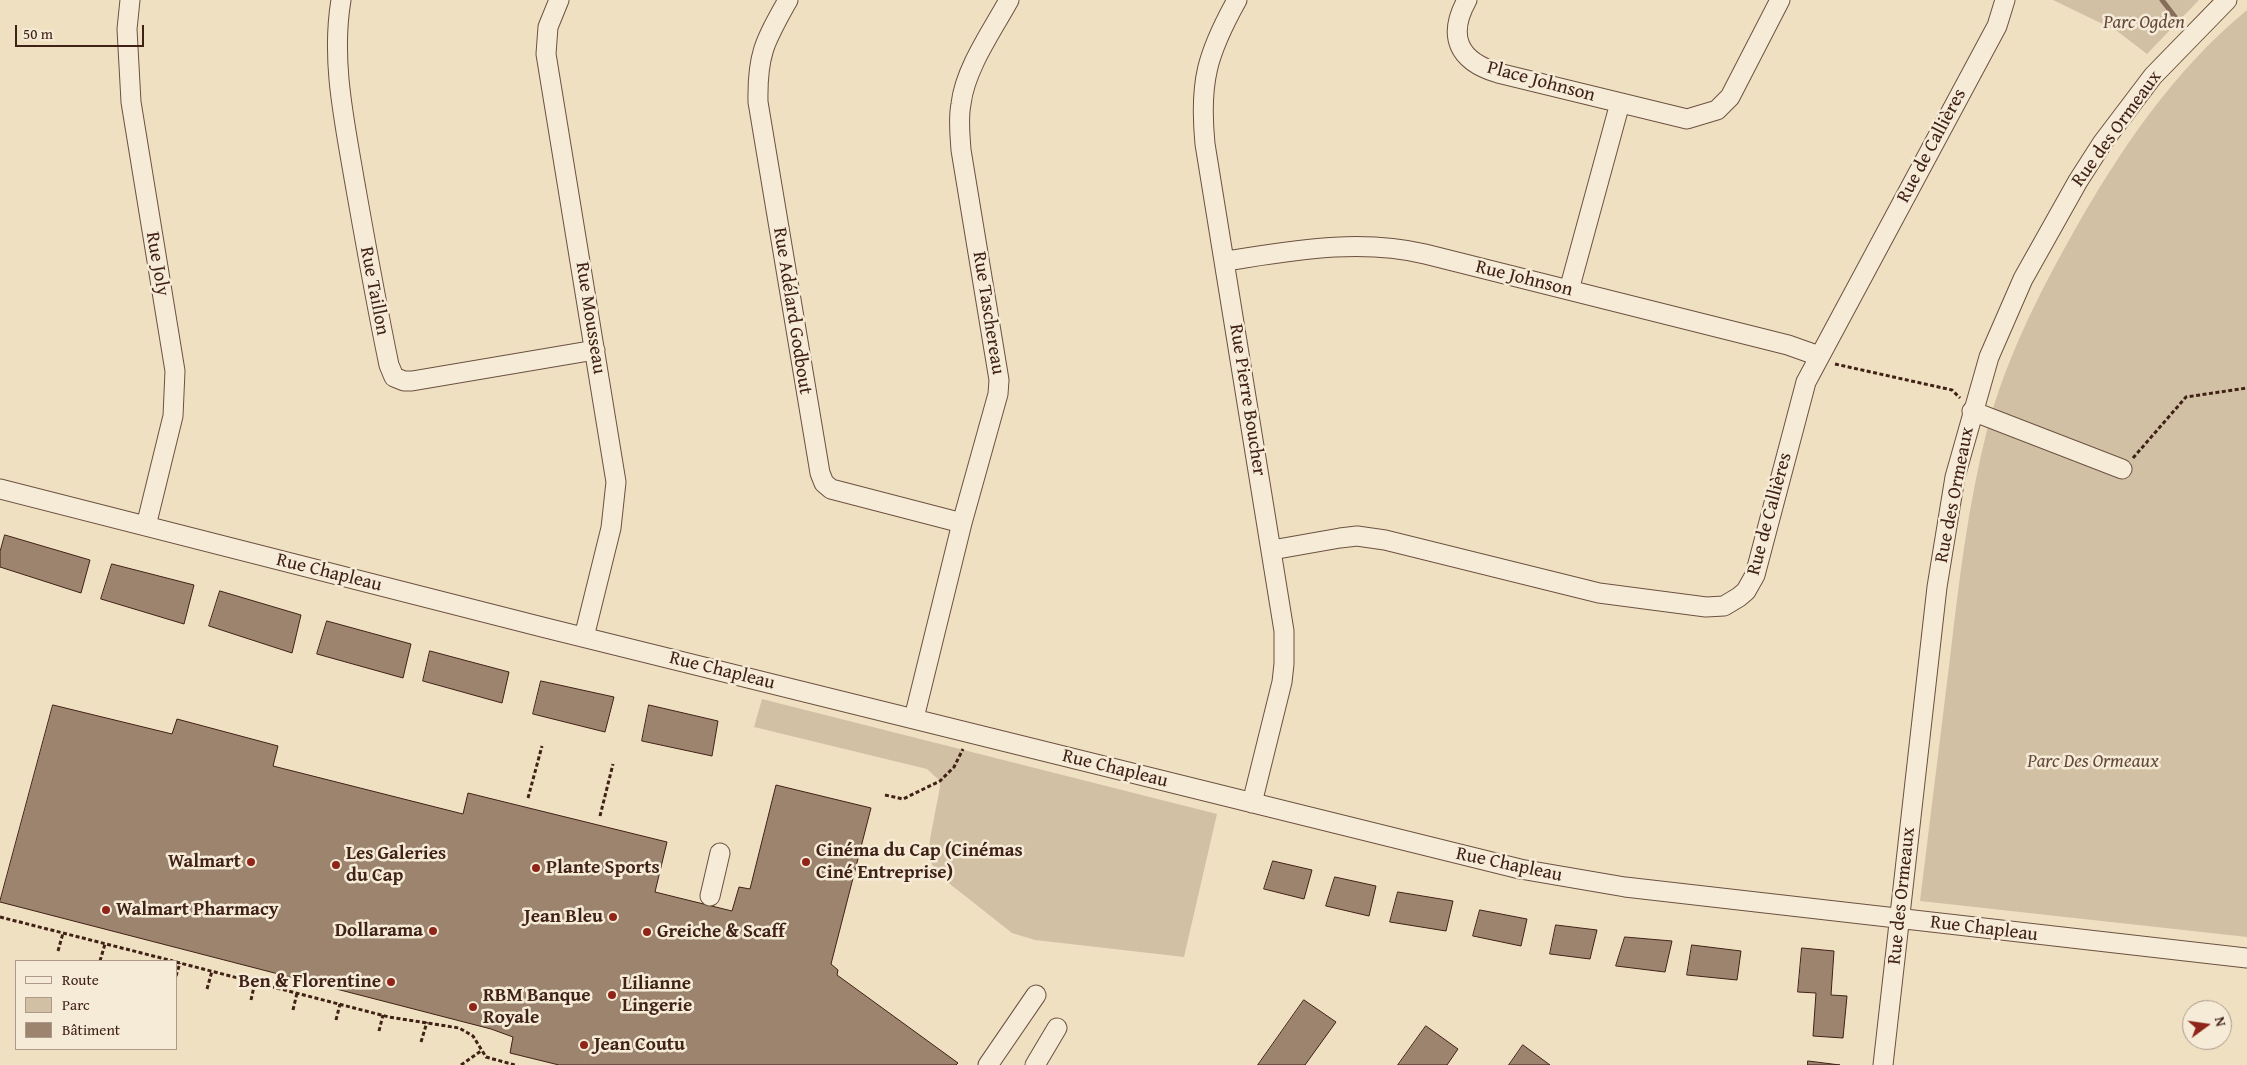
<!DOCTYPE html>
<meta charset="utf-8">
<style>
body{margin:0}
#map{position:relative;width:2247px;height:1065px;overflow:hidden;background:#f0e0c2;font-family:"Gentium Book Plus",serif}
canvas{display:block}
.legend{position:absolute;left:15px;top:960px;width:162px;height:90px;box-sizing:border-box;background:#f5ebd7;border:1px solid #ad9a8a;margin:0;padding:6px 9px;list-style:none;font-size:15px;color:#402116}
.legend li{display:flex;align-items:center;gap:10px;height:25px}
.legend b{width:25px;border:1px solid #ad9a8a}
.north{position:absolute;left:2182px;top:1000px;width:50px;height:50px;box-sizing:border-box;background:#f5ebd7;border:1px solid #ad9a8a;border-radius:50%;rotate:76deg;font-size:14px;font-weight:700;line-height:20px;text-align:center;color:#402116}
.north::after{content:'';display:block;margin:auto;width:18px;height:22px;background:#8f2418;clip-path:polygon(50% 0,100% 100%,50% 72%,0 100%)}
.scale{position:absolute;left:15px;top:25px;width:129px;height:22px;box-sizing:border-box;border:2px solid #402116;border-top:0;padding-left:6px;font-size:15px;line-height:18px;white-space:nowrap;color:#402116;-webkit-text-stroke:4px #f5ebd7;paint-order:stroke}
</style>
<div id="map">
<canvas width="2247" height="1065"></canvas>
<ul class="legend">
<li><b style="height:6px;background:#f5ebd7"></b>Route</li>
<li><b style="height:14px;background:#d2c0a5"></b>Parc</li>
<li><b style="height:14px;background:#9c846f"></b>Bâtiment</li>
</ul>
<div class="north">N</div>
<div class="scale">50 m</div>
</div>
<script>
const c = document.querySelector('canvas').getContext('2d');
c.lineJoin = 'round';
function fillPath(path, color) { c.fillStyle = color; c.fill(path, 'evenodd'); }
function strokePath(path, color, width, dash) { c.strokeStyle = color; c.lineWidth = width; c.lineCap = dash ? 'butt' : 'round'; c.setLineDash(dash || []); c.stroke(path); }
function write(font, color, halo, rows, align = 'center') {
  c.font = font + ' "Gentium Book Plus",serif'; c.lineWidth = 5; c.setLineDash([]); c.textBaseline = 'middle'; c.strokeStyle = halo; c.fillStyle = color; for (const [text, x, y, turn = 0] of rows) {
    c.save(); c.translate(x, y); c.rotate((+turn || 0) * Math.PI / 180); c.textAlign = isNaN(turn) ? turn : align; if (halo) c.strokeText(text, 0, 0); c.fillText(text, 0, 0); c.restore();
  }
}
fillPath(new Path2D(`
 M2053,0h146l-52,54 -30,-23z
 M2247,10v927l-327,-36c10,-81 20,-162 30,-243 9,-77 18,-153 37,-228 18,-69 51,-135 86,-197 47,-83 100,-162 174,-223z
 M762,699l455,115 -33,143 -149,-17 -23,-7 -76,-60 -7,-16 1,-18 10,-52v-6l-13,-12 -173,-42z`), '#d2c0a5');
strokePath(new Path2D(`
 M2162,0l17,22`), '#866d5a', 5);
const building = new Path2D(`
 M5,535l85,25 -9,33 -81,-26v-15z
 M112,564l82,21 -10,39 -83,-25z
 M220,591l81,24 -9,38 -83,-27z
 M327,621l84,23 -8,34 -86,-24z
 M430,651l79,21 -7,31 -79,-22z
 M541,681l73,16 -9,35 -72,-18z
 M53,705l119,29 5,-15 101,27 -5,20 190,48 5,-21 199,49 -12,50 77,19 7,-24 11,2 26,-104 95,23 -40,156 7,6 -1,5 121,88 -2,2h-397l-49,-12 3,-16 -22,-8 -491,-127z
 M649,705l69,16 -6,35 -70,-15z
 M1273,861l39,9 -8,29 -40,-10z
 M1335,877l41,9 -7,30 -43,-10z
 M1398,892l55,9 -7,30 -56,-9z
 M1480,910l47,9 -6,27 -48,-10z
 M1556,925l41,5 -7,29 -40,-5z
 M1625,937l47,4 -7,31 -49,-6z
 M1692,945l49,6 -4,29 -50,-5z
 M1802,948l32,3 -3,44 16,1 -4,42 -30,-2 3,-43 -18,-1z
 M1304,1000l32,22 -31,43h-47z
 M1426,1026l32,23 -11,16h-49z
 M1523,1045l27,20h-41z
 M1808,1061l32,4h-32z`);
fillPath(building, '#9c846f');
strokePath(building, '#402116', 1);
const minor = new Path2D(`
 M130,0l-3,29 4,73 44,269 -2,45 -27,110
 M341,0c-10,60 3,119 13,178 11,62 22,125 35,187l5,12 10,4h8l183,-31
 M559,0l-11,27 -2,27 70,428 -5,46 -27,109
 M788,0c-23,41 -31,54 -30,102l62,371 4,10 7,6 131,34
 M1237,0c-30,54 -38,82 -32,144l79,487v33l-2,18 -30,121
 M1467,0c-20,36 -9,61 31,73l189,46 30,-9 13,-13 50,-97
 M1225,261c67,-10 133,-23 200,-7l363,91 31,11
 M1569,290l51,-187
 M1972,411l150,58
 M0,489l546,139 974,241 105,18 622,71
 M1272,550l68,-12 17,-2 28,4 214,53 107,14 18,-1 15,-9 7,-6 9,-16 51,-193 191,-356 8,-26
 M914,718l48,-195 36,-129 1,-14 -38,-230c-1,-15 -3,-31 0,-46 4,-35 31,-73 48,-104
 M710,896l10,-43
 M988,1065l48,-70
 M1035,1065l22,-37
 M1883,1065l54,-478 18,-110 34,-120 34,-78 55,-98 25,-39 50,-66 74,-76`);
strokePath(minor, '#6c5141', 21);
strokePath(new Path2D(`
 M1835,364l117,26 8,8
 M2133,458l53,-61 61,-9
 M885,795l18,4 37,-18 14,-14 9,-18
 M528,798l14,-52
 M600,816l13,-52
 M0,917l173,44
 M58,951l5,-18
 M100,961l5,-17
 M176,962l213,55 70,11 14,8 13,21 29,8
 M176,976l4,-13
 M207,989l5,-18
 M251,1000l4,-18
 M293,1010l4,-17
 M336,1020l4,-16
 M379,1031l4,-16
 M421,1042l6,-20
 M461,1065l20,-14`), '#402116', 3, [4, 2.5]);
strokePath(minor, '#f5ebd7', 19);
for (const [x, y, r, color] of [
 [251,862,5,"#8f2418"],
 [806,862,5,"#8f2418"],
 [336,865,5,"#8f2418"],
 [536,868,5,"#8f2418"],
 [106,910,5,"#8f2418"],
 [613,917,5,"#8f2418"],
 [433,931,5,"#8f2418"],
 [647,932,5,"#8f2418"],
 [391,982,5,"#8f2418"],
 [612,995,5,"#8f2418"],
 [473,1007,5,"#8f2418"],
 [584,1045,5,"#8f2418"]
]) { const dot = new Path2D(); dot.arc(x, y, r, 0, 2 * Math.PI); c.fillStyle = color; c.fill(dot); strokePath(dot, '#f5ebd7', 2); }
write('italic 19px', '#64493a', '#f5ebd7', [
 ["Parc Ogden",2144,23],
 ["Parc Des Ormeaux",2093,762]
]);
write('19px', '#402116', '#f5ebd7', [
 ["Place Johnson",1541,82,15],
 ["Rue des Ormeaux",2117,129,-54],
 ["Rue de Callières",1932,146,-62],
 ["Rue Joly",157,264,80],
 ["Rue Johnson",1524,279,14],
 ["Rue Taillon",374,291,79],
 ["Rue Adélard Godbout",792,311,81],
 ["Rue Taschereau",988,313,81],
 ["Rue Mousseau",590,318,81],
 ["Rue Pierre Boucher",1247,400,81],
 ["Rue des Ormeaux",1955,495,-79],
 ["Rue de Callières",1770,514,-75],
 ["Rue Chapleau",329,573,14],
 ["Rue Chapleau",722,671,14],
 ["Rue Chapleau",1115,769,14],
 ["Rue Chapleau",1509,865,12],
 ["Rue des Ormeaux",1902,896,-84],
 ["Rue Chapleau",1984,929,7]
]);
write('bold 19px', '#402116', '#f5ebd7', [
 ["Cinéma du Cap (Cinémas",816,851],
 ["Ciné Entreprise)",816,873],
 ["Les Galeries",346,854],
 ["du Cap",346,876],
 ["Walmart",241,862,"right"],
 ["Plante Sports",546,868],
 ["Walmart Pharmacy",116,910],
 ["Jean Bleu",603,917,"right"],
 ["Dollarama",423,931,"right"],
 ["Greiche & Scaff",657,932],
 ["Ben & Florentine",381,982,"right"],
 ["Lilianne",622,984],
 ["Lingerie",622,1006],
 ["RBM Banque",483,996],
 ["Royale",483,1018],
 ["Jean Coutu",594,1045]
], 'left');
</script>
